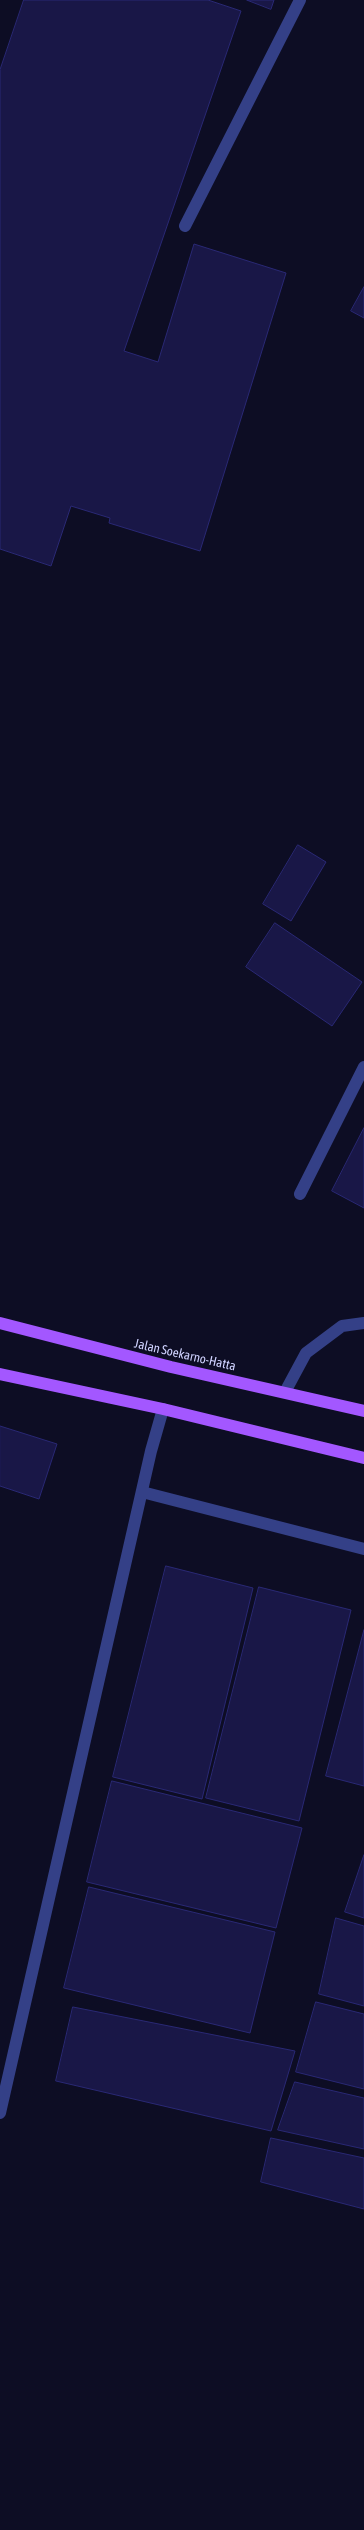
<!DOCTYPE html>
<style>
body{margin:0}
canvas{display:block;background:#0d0d24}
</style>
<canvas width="364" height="2530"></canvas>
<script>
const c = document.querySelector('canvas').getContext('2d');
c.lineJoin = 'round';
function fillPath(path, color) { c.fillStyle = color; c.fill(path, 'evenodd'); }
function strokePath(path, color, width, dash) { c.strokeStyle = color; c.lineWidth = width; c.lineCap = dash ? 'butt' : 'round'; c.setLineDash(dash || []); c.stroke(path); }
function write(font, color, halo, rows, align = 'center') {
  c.font = font + ' "Asap Condensed",sans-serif'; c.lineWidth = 3.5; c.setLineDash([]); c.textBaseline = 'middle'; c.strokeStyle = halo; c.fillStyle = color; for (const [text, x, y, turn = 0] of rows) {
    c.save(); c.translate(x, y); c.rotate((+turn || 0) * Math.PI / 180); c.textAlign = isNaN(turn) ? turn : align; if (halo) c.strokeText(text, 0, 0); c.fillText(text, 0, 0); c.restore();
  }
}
const building = new Path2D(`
 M24,0h184l33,11 -117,340 34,11 36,-118 92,29 -86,278 -91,-28 1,-5 -39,-12 -20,60 -51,-17v-479z
 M247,0h27l-3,9z
 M364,287v31l-13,-7z
 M298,845l28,17 -35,59 -28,-17z
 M275,923l87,59 -30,44 -86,-59z
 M364,1128v80l-32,-17z
 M0,1426l57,18 -18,55 -39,-13z
 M166,1566l87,22 -51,211 -89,-22z
 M259,1587l92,23 -52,211 -93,-23z
 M364,1630v156l-38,-10z
 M112,1781l190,47 -26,100 -189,-46z
 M364,1855v63l-19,-6z
 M89,1887l186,45 -25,101 -186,-45z
 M336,1918l28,8v80l-45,-12z
 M316,2002l48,12v75l-68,-17z
 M73,2007l222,44 -24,80 -215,-50z
 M295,2082l69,16v51l-86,-19z
 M271,2138l93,20v51l-103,-27z`);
fillPath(building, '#191747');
strokePath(building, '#292874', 1);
strokePath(new Path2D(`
 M185,226l115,-226
 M300,1194l64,-127
 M285,1392l21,-39 36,-27 22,-3
 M142,1492l222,57
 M0,2113l151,-662 12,-42`), '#344087', 12);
strokePath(new Path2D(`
 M0,1323l171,44 193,44
 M0,1374l163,35 201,49`), '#a357ff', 12);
write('13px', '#d0d3ff', '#0d0d24', [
 ["Jalan Soekarno-Hatta",185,1355,13]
]);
</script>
